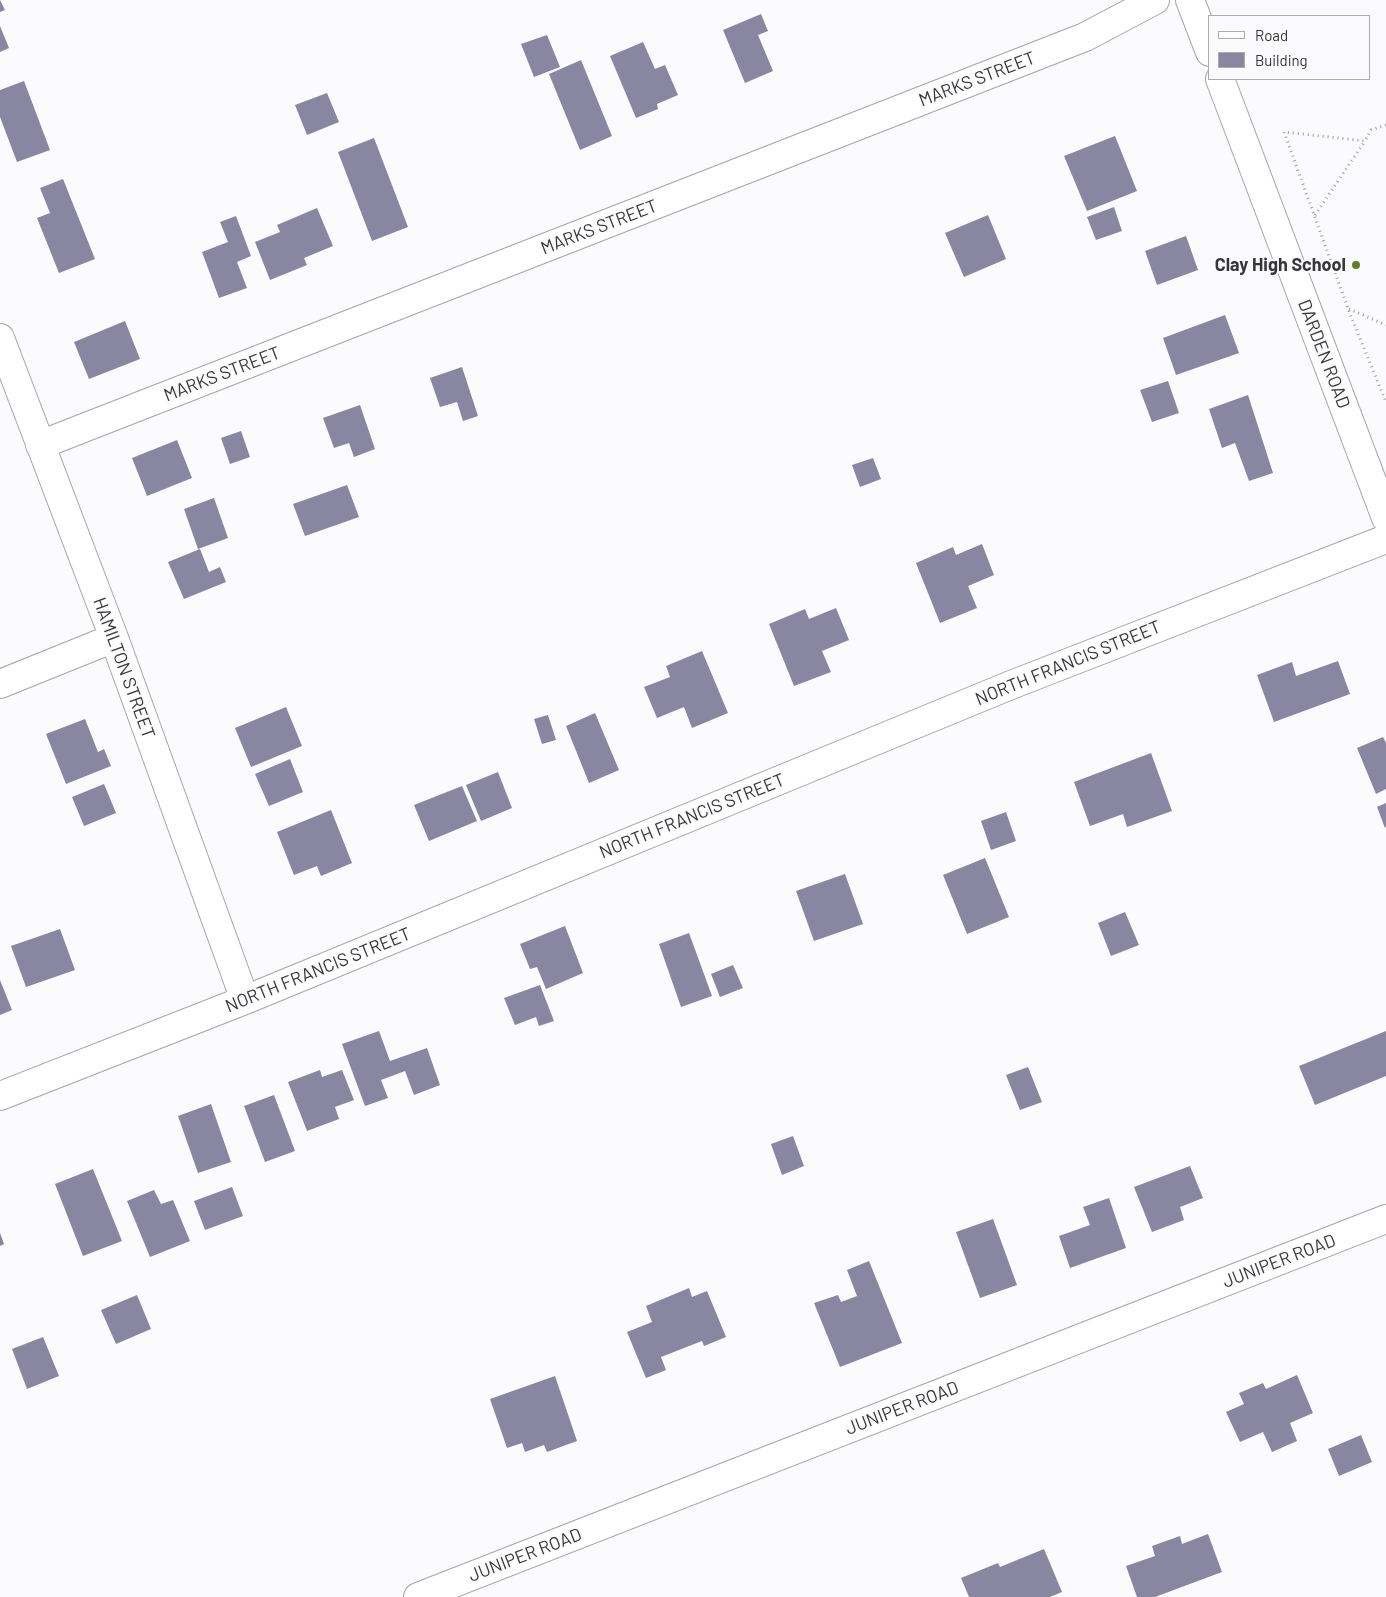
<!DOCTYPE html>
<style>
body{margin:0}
#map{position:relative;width:1386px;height:1597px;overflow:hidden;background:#fbfbfe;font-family:Barlow,sans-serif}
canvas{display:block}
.legend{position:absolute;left:1208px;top:15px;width:162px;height:65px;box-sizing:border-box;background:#fbfbfe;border:1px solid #acacaf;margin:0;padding:6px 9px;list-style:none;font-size:15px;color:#363639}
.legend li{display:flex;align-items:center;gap:10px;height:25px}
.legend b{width:25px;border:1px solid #acacaf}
</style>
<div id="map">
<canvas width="1386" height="1597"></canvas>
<ul class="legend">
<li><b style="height:6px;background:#fff"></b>Road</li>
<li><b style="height:14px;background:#8886a1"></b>Building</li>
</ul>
</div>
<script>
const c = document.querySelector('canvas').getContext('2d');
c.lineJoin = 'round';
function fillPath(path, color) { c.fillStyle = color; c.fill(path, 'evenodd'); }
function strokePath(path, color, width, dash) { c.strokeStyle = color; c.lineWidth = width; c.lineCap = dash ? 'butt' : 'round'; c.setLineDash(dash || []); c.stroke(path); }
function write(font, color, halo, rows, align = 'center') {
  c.font = font + ' Barlow,sans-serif'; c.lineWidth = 4; c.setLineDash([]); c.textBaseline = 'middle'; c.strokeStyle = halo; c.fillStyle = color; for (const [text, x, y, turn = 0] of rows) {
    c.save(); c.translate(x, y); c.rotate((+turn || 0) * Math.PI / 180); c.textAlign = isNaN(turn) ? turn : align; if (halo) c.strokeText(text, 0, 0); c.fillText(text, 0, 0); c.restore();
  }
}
fillPath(new Path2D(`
 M0,0l5,10 -5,2z
 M761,14l7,17 -10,4 15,36 -28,12 -22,-53z
 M0,26l9,22 -9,4z
 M547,35l13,32 -26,10 -13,-33z
 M643,42l12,27 10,-4 13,30 -21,9 1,5 -22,9 -26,-62z
 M581,60l31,76 -32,14 -31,-76z
 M24,81l26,69 -33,12 -17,-45v-27z
 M327,93l12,29 -32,13 -12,-30z
 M1115,136l22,55 -50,20 -23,-55z
 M374,138l34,89 -36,14 -34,-89z
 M63,179l32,80 -36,14 -22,-55 13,-5 -10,-25z
 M1114,207l8,24 -26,9 -9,-23z
 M317,208l16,38 -29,12 3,7 -37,15 -15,-38 25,-10 -3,-7z
 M988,215l18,44 -42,18 -19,-44z
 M236,216l15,40 -14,6 10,26 -28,10 -17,-46 26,-10 -8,-20z
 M1186,236l12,34 -41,15 -12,-34z
 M1225,315l14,38 -63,22 -13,-37z
 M125,321l15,38 -51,20 -15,-37z
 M462,367l16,49 -15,5 -6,-19 -17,5 -10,-29z
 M1168,381l11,32 -27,9 -12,-32z
 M1248,395l25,78 -24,8 -14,-38 -13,5 -13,-39z
 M360,405l15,44 -21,8 -5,-14 -15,5 -11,-30z
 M241,431l9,26 -20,7 -9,-26z
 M177,440l15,38 -45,18 -15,-38z
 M873,458l8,21 -21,8 -8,-22z
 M347,485l12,32 -54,19 -12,-32z
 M214,498l14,40 -30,11 -14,-40z
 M982,544l12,31 -26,11 9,22 -37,15 -24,-60 37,-16 3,8z
 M200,549l9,23 11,-5 6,15 -42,17 -16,-37z
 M836,608l13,32 -27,11 9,21 -37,14 -25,-62 36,-15 4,10z
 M702,651l26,62 -36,15 -8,-21 -27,11 -13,-31 26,-10 -4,-11z
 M1338,661l12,33 -76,28 -17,-47 35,-13 4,14z
 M286,707l16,39 -51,21 -16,-39z
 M595,713l24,57 -30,13 -23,-57z
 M548,715l8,25 -14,4 -8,-25z
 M85,719l13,33 6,-3 7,17 -45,18 -20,-50z
 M1383,737l3,6v46l-10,5 -19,-46z
 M1151,753l21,58 -45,16 -4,-13 -33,12 -16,-44z
 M290,759l13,33 -34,14 -14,-32z
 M498,772l14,36 -31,13 -15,-36z
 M104,784l12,29 -32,13 -12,-29z
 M462,786l15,35 -48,20 -15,-36z
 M1386,803v24l-1,1 -8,-21z
 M331,810l21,53 -31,13 -4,-10 -23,9 -17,-43z
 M1006,812l10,29 -25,9 -10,-29z
 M985,858l24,59 -42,17 -24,-59z
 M845,874l18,50 -49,17 -18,-50z
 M1125,912l14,33 -28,11 -13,-33z
 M565,926l18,47 -37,16 -9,-22 -7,2 -10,-25z
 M60,929l15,41 -49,17 -15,-41z
 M689,933l23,63 -31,11 -22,-63z
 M733,965l10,23 -23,9 -9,-23z
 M0,980l12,30 -12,5z
 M540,985l14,36 -15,5 -3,-9 -21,8 -11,-27z
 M379,1031l11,30 37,-13 13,37 -26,10 -9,-24 -24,9 7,18 -23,8 -23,-62z
 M1386,1031v45l-71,29 -16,-39z
 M1028,1067l14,35 -22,8 -14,-35z
 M320,1070l2,7 20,-7 12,30 -19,7 4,12 -32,12 -19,-49z
 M274,1095l21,56 -30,11 -21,-56z
 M211,1104l20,58 -33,11 -20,-57z
 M793,1136l11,30 -22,9 -11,-31z
 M1190,1166l13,32 -23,9 4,13 -32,12 -18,-45z
 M93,1169l29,72 -39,15 -28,-72z
 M232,1187l11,29 -38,14 -11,-29z
 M154,1190l7,14 12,-4 17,41 -40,16 -23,-56z
 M1109,1198l17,50 -56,20 -11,-32 31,-11 -7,-18z
 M993,1219l24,66 -37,13 -24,-66z
 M0,1233l4,11 -4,2z
 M869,1261l33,82 -62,24 -26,-64 24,-8 3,7 16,-6 -10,-26z
 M689,1288l3,9 15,-6 19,46 -22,9 -2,-5 -41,16 5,13 -20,8 -19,-46 25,-10 -6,-16z
 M137,1295l14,34 -35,15 -15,-34z
 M43,1337l16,39 -32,13 -15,-40z
 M1297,1375l16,38 -23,10 7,18 -25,11 -9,-20 -23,10 -14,-30 18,-8 -5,-11 24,-10 3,6z
 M555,1376l22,65 -30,11 -3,-7 -19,7 -3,-9 -15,5 -17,-49z
 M1361,1435l11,27 -33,14 -11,-27z
 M1208,1534l14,38 -67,25h-18l-11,-31 29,-10 -3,-10 28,-10 2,8z
 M1044,1549l18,43 -12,5h-81l-8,-19 37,-15 2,4z`), '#8886a1');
const minor = new Path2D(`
 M0,338l114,300 131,362
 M40,445l1045,-408 70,-37
 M0,684l114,-46
 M0,1096l245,-96 766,-315 375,-146`);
const tertiary = new Path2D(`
 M1190,0l20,52
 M1220,79l166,439
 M418,1597l968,-378`);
strokePath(minor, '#a4a4ac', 30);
strokePath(tertiary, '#a4a4ac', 30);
strokePath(new Path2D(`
 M1386,125l-15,5 -6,11 -81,-9 66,182 36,88
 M1315,215l50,-74
 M1349,309l37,16`), '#a0a0a3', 3, [1, 4]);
strokePath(minor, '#fff', 28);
strokePath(tertiary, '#fff', 28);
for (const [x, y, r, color] of [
 [1356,265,5,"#647b2e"]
]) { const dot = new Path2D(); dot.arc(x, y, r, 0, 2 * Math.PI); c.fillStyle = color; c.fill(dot); strokePath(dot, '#fbfbfe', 2); }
write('18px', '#363639', '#fbfbfe', [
 ["MARKS STREET",977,79,-21],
 ["MARKS STREET",599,227,-21],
 ["DARDEN ROAD",1324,354,69],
 ["MARKS STREET",222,374,-21],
 ["NORTH FRANCIS STREET",1068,663,-22],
 ["HAMILTON STREET",124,668,70],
 ["NORTH FRANCIS STREET",692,816,-22],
 ["NORTH FRANCIS STREET",318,970,-22],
 ["JUNIPER ROAD",1279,1261,-21],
 ["JUNIPER ROAD",902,1408,-21],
 ["JUNIPER ROAD",525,1555,-21]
]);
write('bold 18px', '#363639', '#fbfbfe', [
 ["Clay High School",1346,265]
], 'right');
</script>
